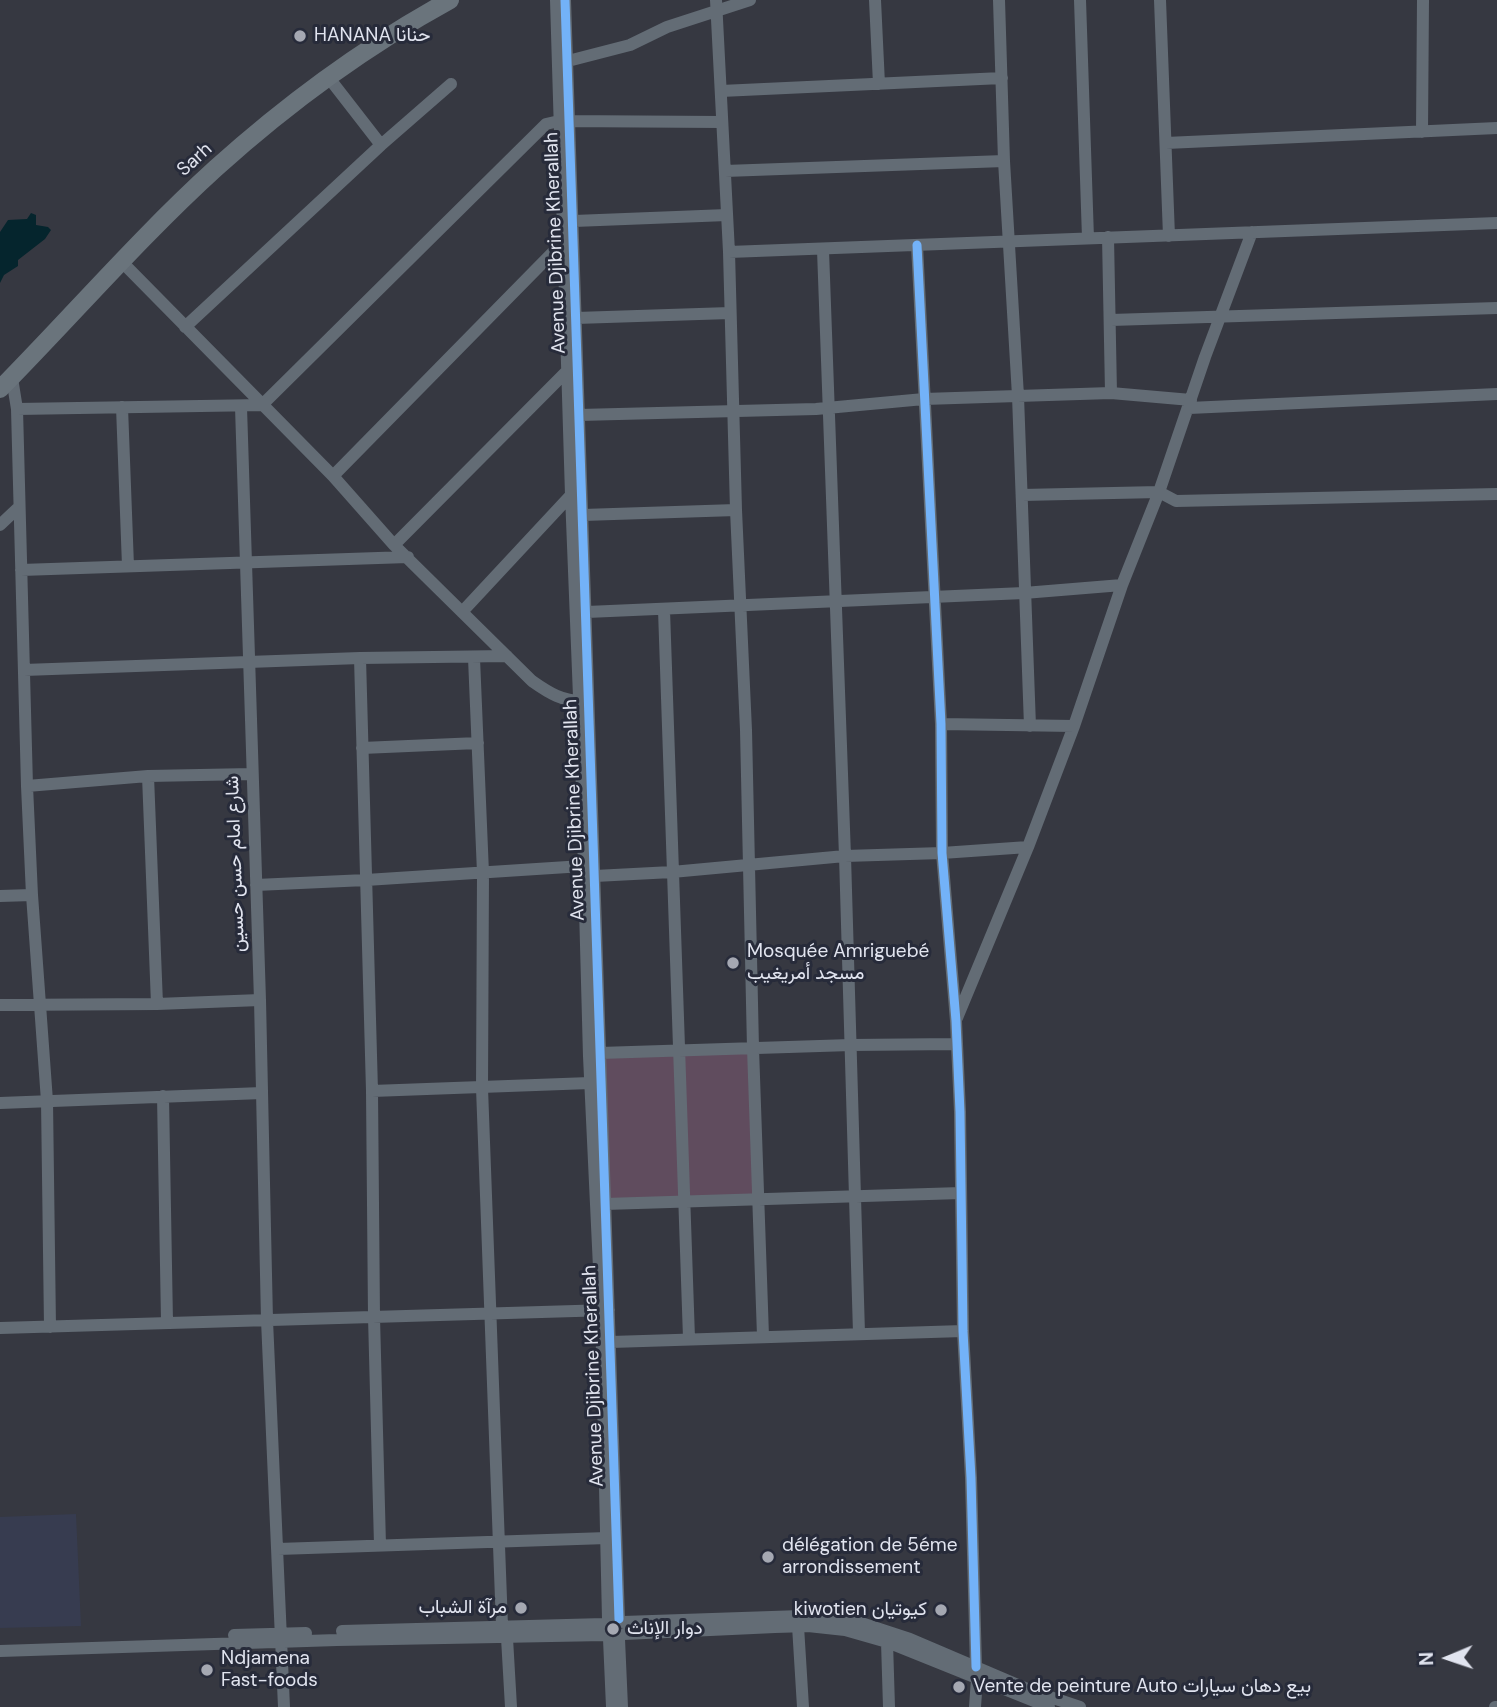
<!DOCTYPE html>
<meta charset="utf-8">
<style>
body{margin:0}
#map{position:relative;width:1497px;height:1707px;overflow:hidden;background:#363841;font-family:"DM Sans",sans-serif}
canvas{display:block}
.north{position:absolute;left:1413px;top:1623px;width:70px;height:70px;-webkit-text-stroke:5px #272b3a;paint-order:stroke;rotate:268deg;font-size:19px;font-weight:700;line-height:28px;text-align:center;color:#e1e4ef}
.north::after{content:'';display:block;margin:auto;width:24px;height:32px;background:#e1e4ef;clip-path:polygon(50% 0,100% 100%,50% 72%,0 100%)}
</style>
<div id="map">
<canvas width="1497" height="1707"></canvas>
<div class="north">N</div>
</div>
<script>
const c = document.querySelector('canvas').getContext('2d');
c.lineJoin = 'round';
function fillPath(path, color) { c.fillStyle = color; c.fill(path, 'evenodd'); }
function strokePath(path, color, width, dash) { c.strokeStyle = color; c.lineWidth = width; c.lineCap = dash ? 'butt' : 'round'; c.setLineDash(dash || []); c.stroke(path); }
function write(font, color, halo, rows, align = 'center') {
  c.font = font + ' "DM Sans",Vazirmatn,sans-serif'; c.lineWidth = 6; c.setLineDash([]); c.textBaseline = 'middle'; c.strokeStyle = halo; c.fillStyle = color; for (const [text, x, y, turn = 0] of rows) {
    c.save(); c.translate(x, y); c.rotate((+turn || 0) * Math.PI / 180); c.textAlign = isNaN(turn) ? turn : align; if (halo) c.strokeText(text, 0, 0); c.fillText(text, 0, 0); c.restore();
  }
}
fillPath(new Path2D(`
 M76,1514l5,112 -81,2v-111z`), '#373c50');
fillPath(new Path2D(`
 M753,1048l6,150 -154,6 -5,-151z`), '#604c5e');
fillPath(new Path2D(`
 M31,213l5,2v10l12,2 3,3 -6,9 -27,21v6l-14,9 -4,8v-51l8,-12 19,-1z`), '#05252d');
strokePath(new Path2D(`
 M556,0l15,495 9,227 9,334 12,254 7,309
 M565,0l54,1619
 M716,0l13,252 7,258 10,220 7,318 10,288
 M875,0l4,84
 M999,0l5,161 14,235 12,330
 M1080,0l8,238
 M1160,0l9,236
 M568,61l62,-16 37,-18 83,-27
 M329,78l52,67
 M721,91l281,-13
 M1422,132l1,-132
 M1166,143l331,-15
 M725,171l279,-10
 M574,221l153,-6
 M1108,237l3,156
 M917,245l24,479 1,129 14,168 4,91 3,219 8,147 5,189
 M823,250l22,606 14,477
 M729,252l768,-29
 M122,262l211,214 61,69 138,136c17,12 31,21 53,20
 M576,318l154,-5
 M1111,320l386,-12
 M185,327l196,-182 70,-61
 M12,378l5,31 10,377 5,109 15,206 3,226
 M122,407l6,159
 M241,407l19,593 7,320 17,387
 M1189,408l308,-14
 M17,409l245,-4 284,-281 13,-3 163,1
 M579,415l237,-6 108,-10 187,-6 80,7
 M333,476l232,-236
 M1022,495l137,-3 17,9 321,-7
 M583,515l153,-5
 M0,525l19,-18
 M394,545l174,-175
 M21,570l387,-13
 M664,610l25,728
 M462,612l109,-117
 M587,612l437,-19 98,-8
 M360,658l12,433 2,226 6,228
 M474,658l9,215 -1,215 20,538 5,12 4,69
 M24,670l336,-12 147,-2
 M941,724l133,2
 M362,748l116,-5
 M148,776l9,228
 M27,786l121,-10 104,-2
 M595,876l77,-4 173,-16 97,-3 86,-6
 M256,885l110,-5 217,-14
 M0,896l32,-1
 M0,1005l157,-1 103,-4
 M957,1018l71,-171 46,-121 48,-141 37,-93 46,-135 47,-125
 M600,1053l251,-8 105,-1
 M372,1091l218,-8
 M163,1096l4,226
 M0,1103l262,-10
 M605,1204l356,-11
 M0,1328l609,-18
 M611,1342l352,-11
 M278,1549l329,-11
 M623,1622l178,-6 54,5 55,18 122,52 48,16
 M798,1626l5,81
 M342,1631l262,-7
 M624,1634l151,-7 33,-1 37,4 42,12 162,65
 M234,1635l72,-2
 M609,1639l3,68
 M619,1639l3,68
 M887,1642l2,65
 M0,1651l337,-11 268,-5
 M975,1707l2,-28
 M1495,1707h2`), '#636c75', 12);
strokePath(new Path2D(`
 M0,389c72,-73 140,-152 216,-221 71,-64 150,-122 234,-168`), '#6a747c', 18);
strokePath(new Path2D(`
 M565,0l54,1619
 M917,245l24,479 1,129 14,168 4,91 3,219 8,147 5,189`), '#73b2f8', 9);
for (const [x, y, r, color] of [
 [300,36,7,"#a5a8b2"],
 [733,963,7,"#a5a8b2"],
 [768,1557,7,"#a5a8b2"],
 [521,1608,7,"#a5a8b2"],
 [941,1610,7,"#a5a8b2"],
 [613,1629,7,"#a5a8b2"],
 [207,1670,7,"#a5a8b2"],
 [959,1687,7,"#a5a8b2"]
]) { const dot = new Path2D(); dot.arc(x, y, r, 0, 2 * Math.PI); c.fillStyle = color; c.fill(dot); strokePath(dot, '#272b3a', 2.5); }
write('19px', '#e1e4ef', '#272b3a', [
 ["HANANA حنانا",314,36],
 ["Mosquée Amriguebé",747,952],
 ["مسجد أمريغيب",747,974],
 ["délégation de 5éme",782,1546],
 ["arrondissement",782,1568],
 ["مرآة الشباب",507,1608,"right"],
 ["kiwotien كيوتيان",927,1610,"right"],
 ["دوار الإناث",627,1629],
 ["Ndjamena",221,1659],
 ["Fast-foods",221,1681],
 ["Vente de peinture Auto بيع دهان سيارات",973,1687]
], 'left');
write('19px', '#e1e4ef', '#272b3a', [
 ["Sarh",195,160,-42],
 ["Avenue Djibrine Kherallah",556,243,-92],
 ["Avenue Djibrine Kherallah",575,810,-92],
 ["شارع امام حسن حسين",236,864,-92],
 ["Avenue Djibrine Kherallah",594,1376,-92]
]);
</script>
